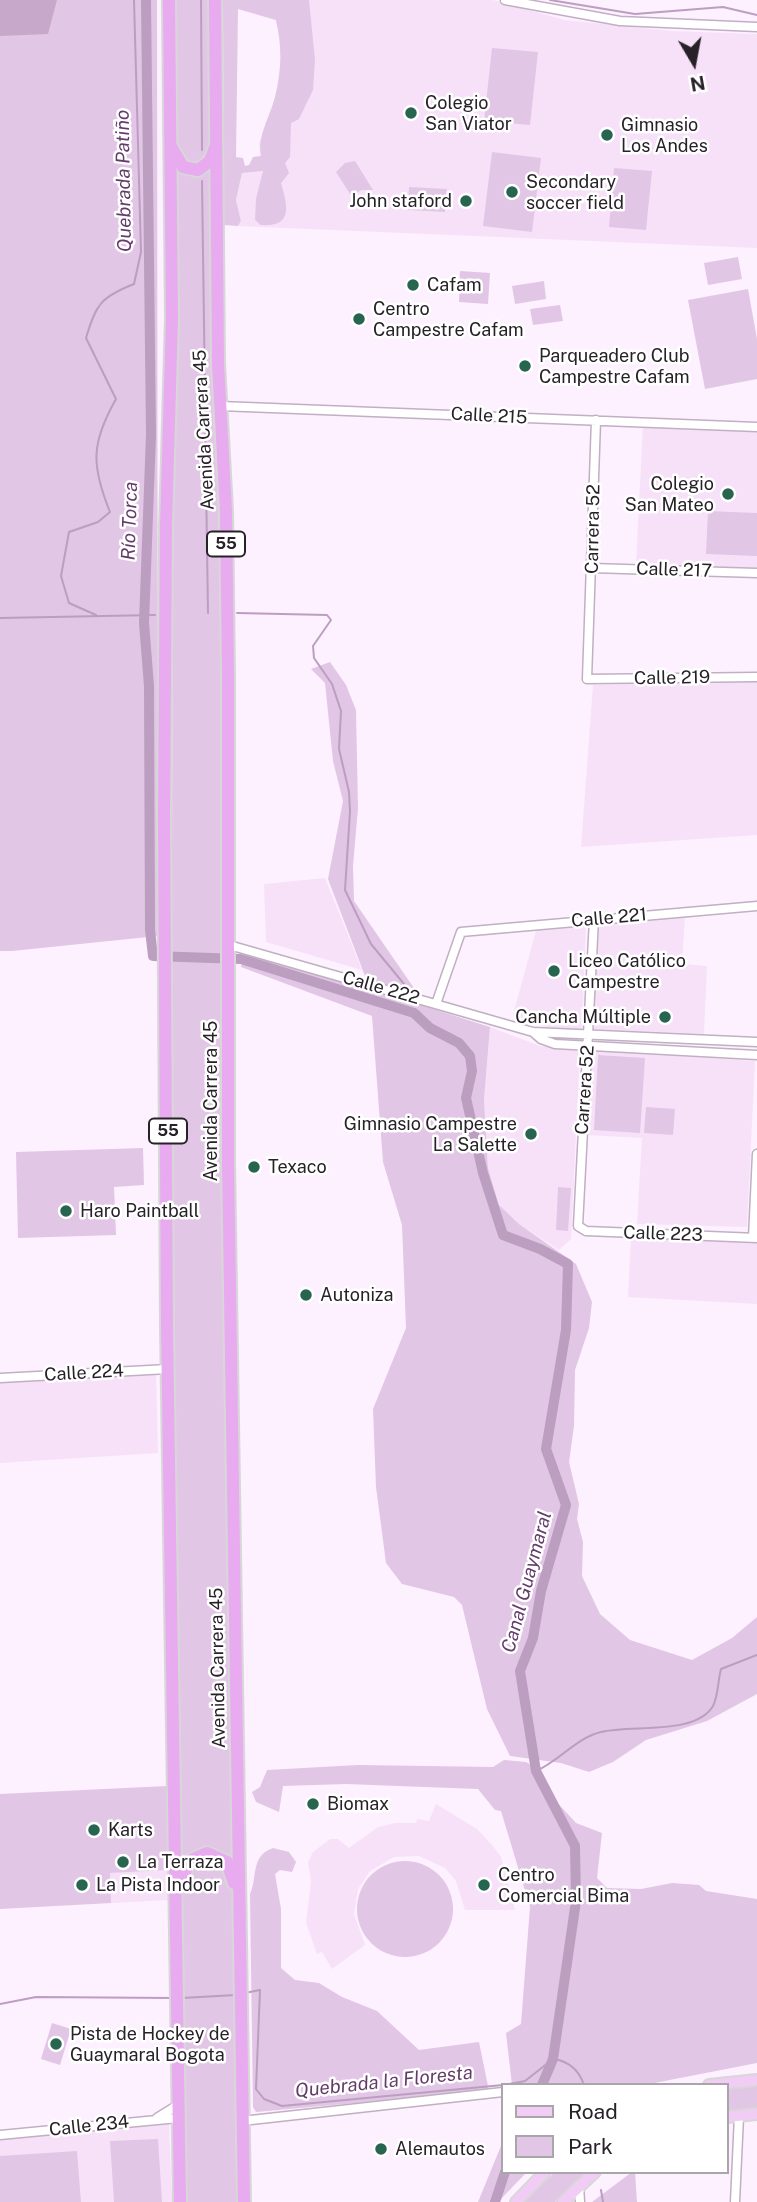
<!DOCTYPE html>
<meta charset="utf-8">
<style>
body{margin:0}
#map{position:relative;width:757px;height:2202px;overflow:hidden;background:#fdf0ff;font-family:"Public Sans",sans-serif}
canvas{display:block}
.legend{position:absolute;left:501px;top:2083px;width:228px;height:91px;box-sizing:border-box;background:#fff;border:2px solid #a9a6a9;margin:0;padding:9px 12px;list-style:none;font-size:21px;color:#272128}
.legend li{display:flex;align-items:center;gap:14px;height:35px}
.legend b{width:35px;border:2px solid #a9a6a9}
.north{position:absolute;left:659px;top:28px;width:70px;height:70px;-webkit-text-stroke:5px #fff;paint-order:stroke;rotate:170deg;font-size:19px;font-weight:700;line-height:28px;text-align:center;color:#272128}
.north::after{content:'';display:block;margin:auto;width:24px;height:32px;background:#272128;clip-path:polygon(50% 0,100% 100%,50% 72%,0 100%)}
</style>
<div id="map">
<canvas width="757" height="2202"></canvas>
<ul class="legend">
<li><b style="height:9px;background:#f1cdf6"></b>Road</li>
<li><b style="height:19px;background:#e2c6e5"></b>Park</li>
</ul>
<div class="north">N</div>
</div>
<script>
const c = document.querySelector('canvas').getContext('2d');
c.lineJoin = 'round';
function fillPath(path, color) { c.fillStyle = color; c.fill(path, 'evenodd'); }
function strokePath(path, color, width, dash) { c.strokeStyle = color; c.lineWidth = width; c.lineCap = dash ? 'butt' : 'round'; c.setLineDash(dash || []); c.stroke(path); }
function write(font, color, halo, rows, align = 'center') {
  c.font = font + ' "Public Sans",sans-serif'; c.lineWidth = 5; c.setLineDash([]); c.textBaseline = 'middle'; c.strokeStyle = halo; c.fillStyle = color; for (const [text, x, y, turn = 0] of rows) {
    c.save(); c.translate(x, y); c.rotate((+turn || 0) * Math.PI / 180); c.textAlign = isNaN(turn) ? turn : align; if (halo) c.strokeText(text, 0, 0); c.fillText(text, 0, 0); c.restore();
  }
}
fillPath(new Path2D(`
 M234,0h259l72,20 107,11 85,3v214l-519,-22 3,-5 -5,-21 6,-27 22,-2 -5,-27 17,-49 6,-45 -6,-30 -41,-12z
 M643,423l114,5v142l-121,-5z
 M757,680v155l-176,12 12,-162z
 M325,878l37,92 -96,-28 -2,-58z
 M685,915l-3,49 25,2 -3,68 -111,-5 4,-106z
 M586,923l-4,107 -36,-3 -33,-12 24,-88z
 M490,1027l50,19 40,5 -9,188 -12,11 -40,-26 -20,-19 -11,-37 -4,-68z
 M595,1050l160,11 -8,166 -110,-3 5,-86 -56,-3 4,-80z
 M631,1238l126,5v61l-129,-7z
 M156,1371l2,82 -158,10v-81z
 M436,1804l41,25 16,17 8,11 14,53h-50l-9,-29 -11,-13 -26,-12 -25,1 -24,14 -12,18 -4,25 11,31 -33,24 -10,-17 -5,2 -11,-31 5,-42 -3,-19 5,-10 17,-13h8l11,9 29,-21 17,-4h21l1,-4 12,2z
 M168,1870l2,30 -59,3 -2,-30z
 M169,2123l3,79h-172v-62z`), '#f7e1f9');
fillPath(new Path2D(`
 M0,0h157l1,936 -146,15h-12z
 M173,0h37v150l-7,15 -15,2 -9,-13 -1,-12z
 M223,0h86l6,60 -2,30 -14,29 -8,4 -1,34 -5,6 4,10 -8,10c7,24 12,44 -20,42l-6,-5 1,-21 7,-28 -21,2 -6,27 5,21 -3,5 -14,-1zM238,9l38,11c6,26 6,51 -1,77 -5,20 -18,39 -14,59l-8,1 -4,8 -4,1 -2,-8 -7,-1z
 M492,48l46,4 -8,73 -46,-4z
 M492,152l49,6 -9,74 -49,-6z
 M355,161l18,29h-12l-9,7 -16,-25 9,-9z
 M174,163l37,1v136l13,383 -2,512 15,1007h-54l-12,-1010z
 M614,168l38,3 -6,59 -37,-3z
 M409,187l38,2 -2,23 -37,-2z
 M738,257l4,22 -34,6 -4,-22z
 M460,271l30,2 -2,31 -29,-2z
 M544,281l2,18 -31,5 -3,-18z
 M748,289l9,50v40l-52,10 -17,-89z
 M560,305l3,16 -30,4 -3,-16z
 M708,511l49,2v43l-51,-2z
 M330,662l16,23 10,25 2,98 -5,58 1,35 73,106 63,20 -6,73 4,68 11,37 20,19 57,40 16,38 -3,26 -14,42 -1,56 -5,36 10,42 -2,15 6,23 -1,34 18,38 30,26 62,20 40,-22 25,-21v77l-50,27 -61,19 -33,22 -24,10 -28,-9 -51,-7 -23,-47 -25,-104 -8,-8 -52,-13 -16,-21 -10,-76 -3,-78 33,-81 -4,-103 -19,-63 -11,-146 -131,-49 2,-13 127,35 -42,-110 15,-78 -10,-40 -8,-78 -14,-14z
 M598,1055l47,3 -5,75 -46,-3z
 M646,1107l29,2 -2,26 -29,-2z
 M143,1148l1,37 -30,2 2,48 -98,3 -2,-86z
 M558,1187l13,1 -3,43 -12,-1z
 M504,1760l22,2 13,8 14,28 23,25 26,10 -5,45 10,10 34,1 31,-6 27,2 7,6 51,8v164l-113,22h-132l-6,-52 15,-9 9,-117 -29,-96 -6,-1 -17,-21 -132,-5 -63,2 -4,26 -23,-10 -4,-10 8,-5 7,-17 91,-5 135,2z
 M167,1786l1,84 -58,3 1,30 -111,6v-115z
 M273,1848l16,4 7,10 -4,10 -12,-2 -5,4 6,35v59l14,12 24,3 23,14 35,14 42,39 60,-8 10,49 -233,21 -3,-5 -3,-213c8,-17 0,-38 23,-46z
 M357 1909a48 48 0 1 1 96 0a48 48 0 1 1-96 0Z
 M52,2023l19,6 -11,36 -19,-6z
 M757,2085v25l-30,3v-26z
 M158,2139l4,63h-48l-4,-61z
 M503,2141v31h24l-29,30h-20z
 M77,2151l4,51h-81v-46z
 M555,2172h31l-31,30h-32z
 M632,2172h3l2,30h-45z`), '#e2c6e5');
fillPath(new Path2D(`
 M0,0h57l-9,34 -48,2z`), '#c7a8cb');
strokePath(new Path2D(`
 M201,0l1,150
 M550,0l85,14 88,-7 34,8
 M202,181l3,214
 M205,415l3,198
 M237,613l90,2 4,5 -18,26 1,12 18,26 9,27 -2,38 10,43 1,19 -5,79 26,54 33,40
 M96,615l-27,-12 -8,-27 8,-44 29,-10 12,-10c-19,-47 -19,-69 6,-113l-30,-61c10,-34 15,-41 48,-54l7,-32 -7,-252
 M0,618l155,-3
 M536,1771c23,-10 40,-33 65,-39 30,-8 94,4 112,-26 5,-9 5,-26 8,-37l36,-14
 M245,1993l15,-3 -4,99 8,10 18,7 221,-21
 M182,1998l54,-3
 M0,2004l36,-7 137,1
 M504,2085l21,-4 28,-22c15,2 26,11 31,26
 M601,2190l2,12`), '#bc9ec0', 2);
strokePath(new Path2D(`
 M146,0l5,435 -7,188 5,63 1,244 3,26 88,3 173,54 16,15 29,15 11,13 2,15 -6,27 17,75 20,62 37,14 28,15 -2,66 -20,119 20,56 -25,86 -8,47 -13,33 16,100 39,75 1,55 -23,158 -11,26
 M495,2202l10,-30`), '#bc9ec0', 10);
const minor = new Path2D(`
 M505,0l115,21 137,6
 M220,406l537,21
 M596,420l-9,259 170,-2
 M591,568l166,5
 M594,919l-16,307 8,5 171,7
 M229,945l304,87 224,10
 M436,1004l25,-72 296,-26
 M533,1032l8,7 14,5 202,11
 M753,1238l4,-84
 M0,1378l168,-9
 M157,2118l21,-13
 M242,2121l261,-29
 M0,2135l178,-17
 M579,2186l1,16
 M735,2202l4,-86`);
const major = new Path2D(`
 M709,2085l48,-5
 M727,2117l30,-3
 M516,2202l29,-30
 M563,2202l32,-30`);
const highway = new Path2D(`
 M169,0l3,318 -6,209 -2,288 3,512 13,875
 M215,0l3,363 8,148 2,164v487l16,1040
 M172,148l11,19 15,3 12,-9 5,-13
 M181,1884l8,-23 18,-8 20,9 7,21`);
strokePath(minor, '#c0b0c2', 11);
strokePath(major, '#d8d7d8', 14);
strokePath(highway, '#d8d7d8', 16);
strokePath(minor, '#fff', 8);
strokePath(major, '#f1cdf6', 10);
strokePath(highway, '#e8abf0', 12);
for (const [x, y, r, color] of [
 [411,113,7,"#286551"],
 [607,135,7,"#286551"],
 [512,192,7,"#286551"],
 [466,201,7,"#286551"],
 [413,285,7,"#286551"],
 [359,319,7,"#286551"],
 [525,366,7,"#286551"],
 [728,494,7,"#286551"],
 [554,971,7,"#286551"],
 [665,1017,7,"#286551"],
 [531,1134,7,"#286551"],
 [254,1167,7,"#286551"],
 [66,1211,7,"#286551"],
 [306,1295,7,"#286551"],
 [313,1804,7,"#286551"],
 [94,1830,7,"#286551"],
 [123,1862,7,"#286551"],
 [82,1885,7,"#286551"],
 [484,1885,7,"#286551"],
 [56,2044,7,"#286551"],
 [381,2149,7,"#286551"]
]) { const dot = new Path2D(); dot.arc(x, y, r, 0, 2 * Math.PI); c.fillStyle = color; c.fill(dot); strokePath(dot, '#fff', 2.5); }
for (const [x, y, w] of [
 [226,544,38],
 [168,1131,38]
]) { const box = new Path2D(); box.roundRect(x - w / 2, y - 12.5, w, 25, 5); c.fillStyle = '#fff'; c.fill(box); strokePath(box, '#272128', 2); }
write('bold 16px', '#272128', null, [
 ["55",226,544],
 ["55",168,1131]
]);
write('18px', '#272128', '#fff', [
 ["Colegio",425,103],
 ["San Viator",425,124],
 ["Gimnasio",621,125],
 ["Los Andes",621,146],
 ["Secondary",526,182],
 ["soccer field",526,203],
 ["John staford",452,201,"right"],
 ["Cafam",427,285],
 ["Centro",373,309],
 ["Campestre Cafam",373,330],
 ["Parqueadero Club",539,356],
 ["Campestre Cafam",539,377],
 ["Colegio",714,484,"right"],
 ["San Mateo",714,505,"right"],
 ["Liceo Católico",568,961],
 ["Campestre",568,982],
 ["Cancha Múltiple",651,1017,"right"],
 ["Gimnasio Campestre",517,1124,"right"],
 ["La Salette",517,1145,"right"],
 ["Texaco",268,1167],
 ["Haro Paintball",80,1211],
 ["Autoniza",320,1295],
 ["Biomax",327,1804],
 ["Karts",108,1830],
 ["La Terraza",137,1862],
 ["Centro",498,1875],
 ["Comercial Bima",498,1896],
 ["La Pista Indoor",96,1885],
 ["Pista de Hockey de",70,2034],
 ["Guaymaral Bogota",70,2055],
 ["Alemautos",395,2149]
], 'left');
write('18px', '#272128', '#fff', [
 ["Calle 215",489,416,3],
 ["Avenida Carrera 45",204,430,-93],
 ["Carrera 52",593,529,-89],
 ["Calle 217",674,570,2],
 ["Calle 219",672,678,-1],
 ["Calle 221",609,918,-5],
 ["Calle 222",381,988,16],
 ["Carrera 52",585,1090,-86],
 ["Avenida Carrera 45",211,1101,-90],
 ["Calle 223",663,1234,2],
 ["Calle 224",84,1373,-3],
 ["Avenida Carrera 45",218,1668,-91],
 ["Calle 234",89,2126,-6]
]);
write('italic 19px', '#643b6a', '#fff', [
 ["Quebrada Patiño",124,181,-91],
 ["Río Torca",130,521,-88],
 ["Canal Guaymaral",527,1582,-75],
 ["Quebrada la Floresta",384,2082,-6]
]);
</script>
